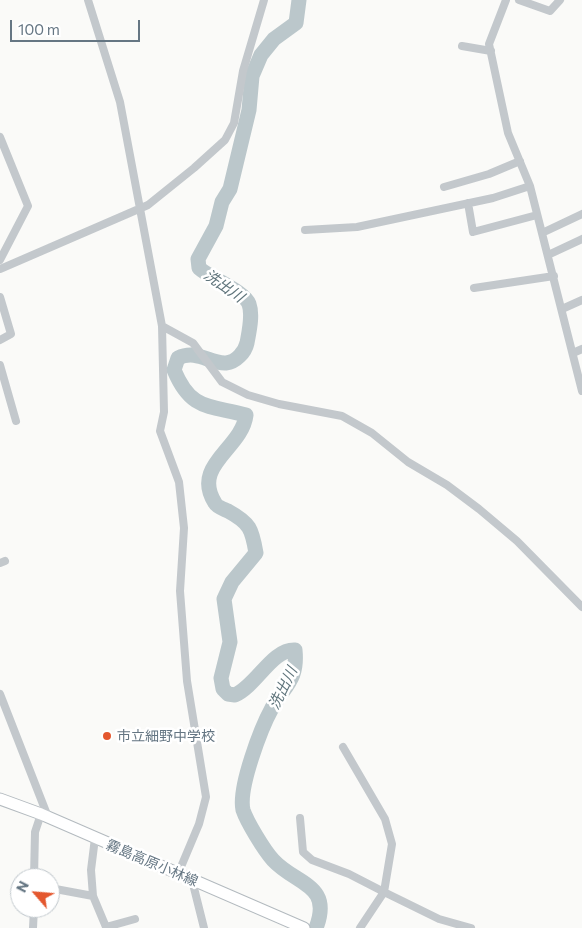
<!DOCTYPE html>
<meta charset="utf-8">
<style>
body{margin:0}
#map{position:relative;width:582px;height:928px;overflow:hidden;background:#fafaf8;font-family:Commissioner,sans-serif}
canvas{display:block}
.north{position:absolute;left:10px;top:868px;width:50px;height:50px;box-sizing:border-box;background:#fff;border:1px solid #c1c8cd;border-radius:50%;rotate:297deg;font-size:14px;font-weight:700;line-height:20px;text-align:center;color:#657683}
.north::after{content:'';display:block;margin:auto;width:18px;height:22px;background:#e4572e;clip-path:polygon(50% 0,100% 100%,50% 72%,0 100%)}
.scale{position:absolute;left:10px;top:20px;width:130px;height:22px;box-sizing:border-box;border:2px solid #657683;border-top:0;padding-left:6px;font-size:15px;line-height:18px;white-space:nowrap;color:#657683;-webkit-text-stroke:4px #fff;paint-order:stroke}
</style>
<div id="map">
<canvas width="582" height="928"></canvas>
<div class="north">N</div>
<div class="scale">100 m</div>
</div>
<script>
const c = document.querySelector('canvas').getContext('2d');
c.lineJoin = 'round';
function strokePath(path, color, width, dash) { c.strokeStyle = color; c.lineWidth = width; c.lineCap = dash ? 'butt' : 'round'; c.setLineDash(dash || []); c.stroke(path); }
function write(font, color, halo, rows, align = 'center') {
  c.font = font + ' Commissioner,"Noto Sans JP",sans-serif'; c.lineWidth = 5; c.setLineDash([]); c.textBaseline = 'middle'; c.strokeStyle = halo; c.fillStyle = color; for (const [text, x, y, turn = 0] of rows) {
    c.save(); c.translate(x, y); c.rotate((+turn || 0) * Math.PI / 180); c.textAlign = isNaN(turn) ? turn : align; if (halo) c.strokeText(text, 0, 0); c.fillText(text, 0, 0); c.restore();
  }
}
strokePath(new Path2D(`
 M299,0l-3,23 -22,16 -13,16 -9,21 -3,34 -19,79 -8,13 -6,24 -18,33 1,9c12,11 45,23 50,36 4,11 0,28 -2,39 -2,9 -11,19 -21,20 -16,1 -29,-14 -48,-5l-4,12c17,41 35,35 72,45 -4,34 -55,50 -31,88 2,4 9,6 13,8 22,12 24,18 28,42l-24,29 -8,17 6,43 -9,36 2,11 5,5 7,1c22,-10 37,-46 60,-45 3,30 -10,35 -23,58 -11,20 -34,80 -29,102 4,12 21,40 30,50 23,25 60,24 43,68`), '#bbc7cb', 15);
const secondary = new Path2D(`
 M0,799l41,15 263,114`);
strokePath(secondary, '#b3babf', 13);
strokePath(new Path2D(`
 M88,0l32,102 42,224 31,17 29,39 26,13 31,9 63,12 30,17 36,29 39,23 32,24 38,32 65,66
 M506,0l-17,44 19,89 22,53 52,205
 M519,0l31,11 10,-11
 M462,46l29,5
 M0,137l28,69 -28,54
 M444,187l45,-13 31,-13
 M468,203l5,29 64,-17
 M305,230l52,-3 136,-29 37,-12
 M542,233l40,-19
 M548,255l34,-16
 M0,269l148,-64 46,-37 31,-28 9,-17 9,-52 21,-71
 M474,288l80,-12
 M0,297l11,37 -11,6
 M562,309l20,-9
 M162,326l2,86 -4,19 19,51 5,46 -4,63 7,90 19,116 -7,27 -21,50
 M573,353l9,-4
 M0,365l16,56
 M0,563l5,-2
 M0,694l48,123
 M300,818l3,34 9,8 37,14 35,18 8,-48 -7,-25 -42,-72
 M34,878l1,-46 6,-18
 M192,880l12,48
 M50,888l43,8 -2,-26 4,-32
 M93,896l13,31 29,-8
 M33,928l1,-20
 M360,928l24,-36 55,27 32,9`), '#c3c8cc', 8);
strokePath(secondary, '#fff', 11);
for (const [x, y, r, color] of [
 [107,736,5,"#e4572e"]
]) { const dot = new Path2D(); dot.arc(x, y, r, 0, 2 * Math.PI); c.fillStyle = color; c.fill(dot); strokePath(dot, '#fff', 2); }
write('14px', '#657683', '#fff', [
 ["市立細野中学校",117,736]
], 'left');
write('14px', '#657683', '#fff', [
 ["霧島高原小林線",152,863,23]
]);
write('italic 15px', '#60757c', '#fff', [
 ["洗出川",224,286,35],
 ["洗出川",283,688,-64]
]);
</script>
